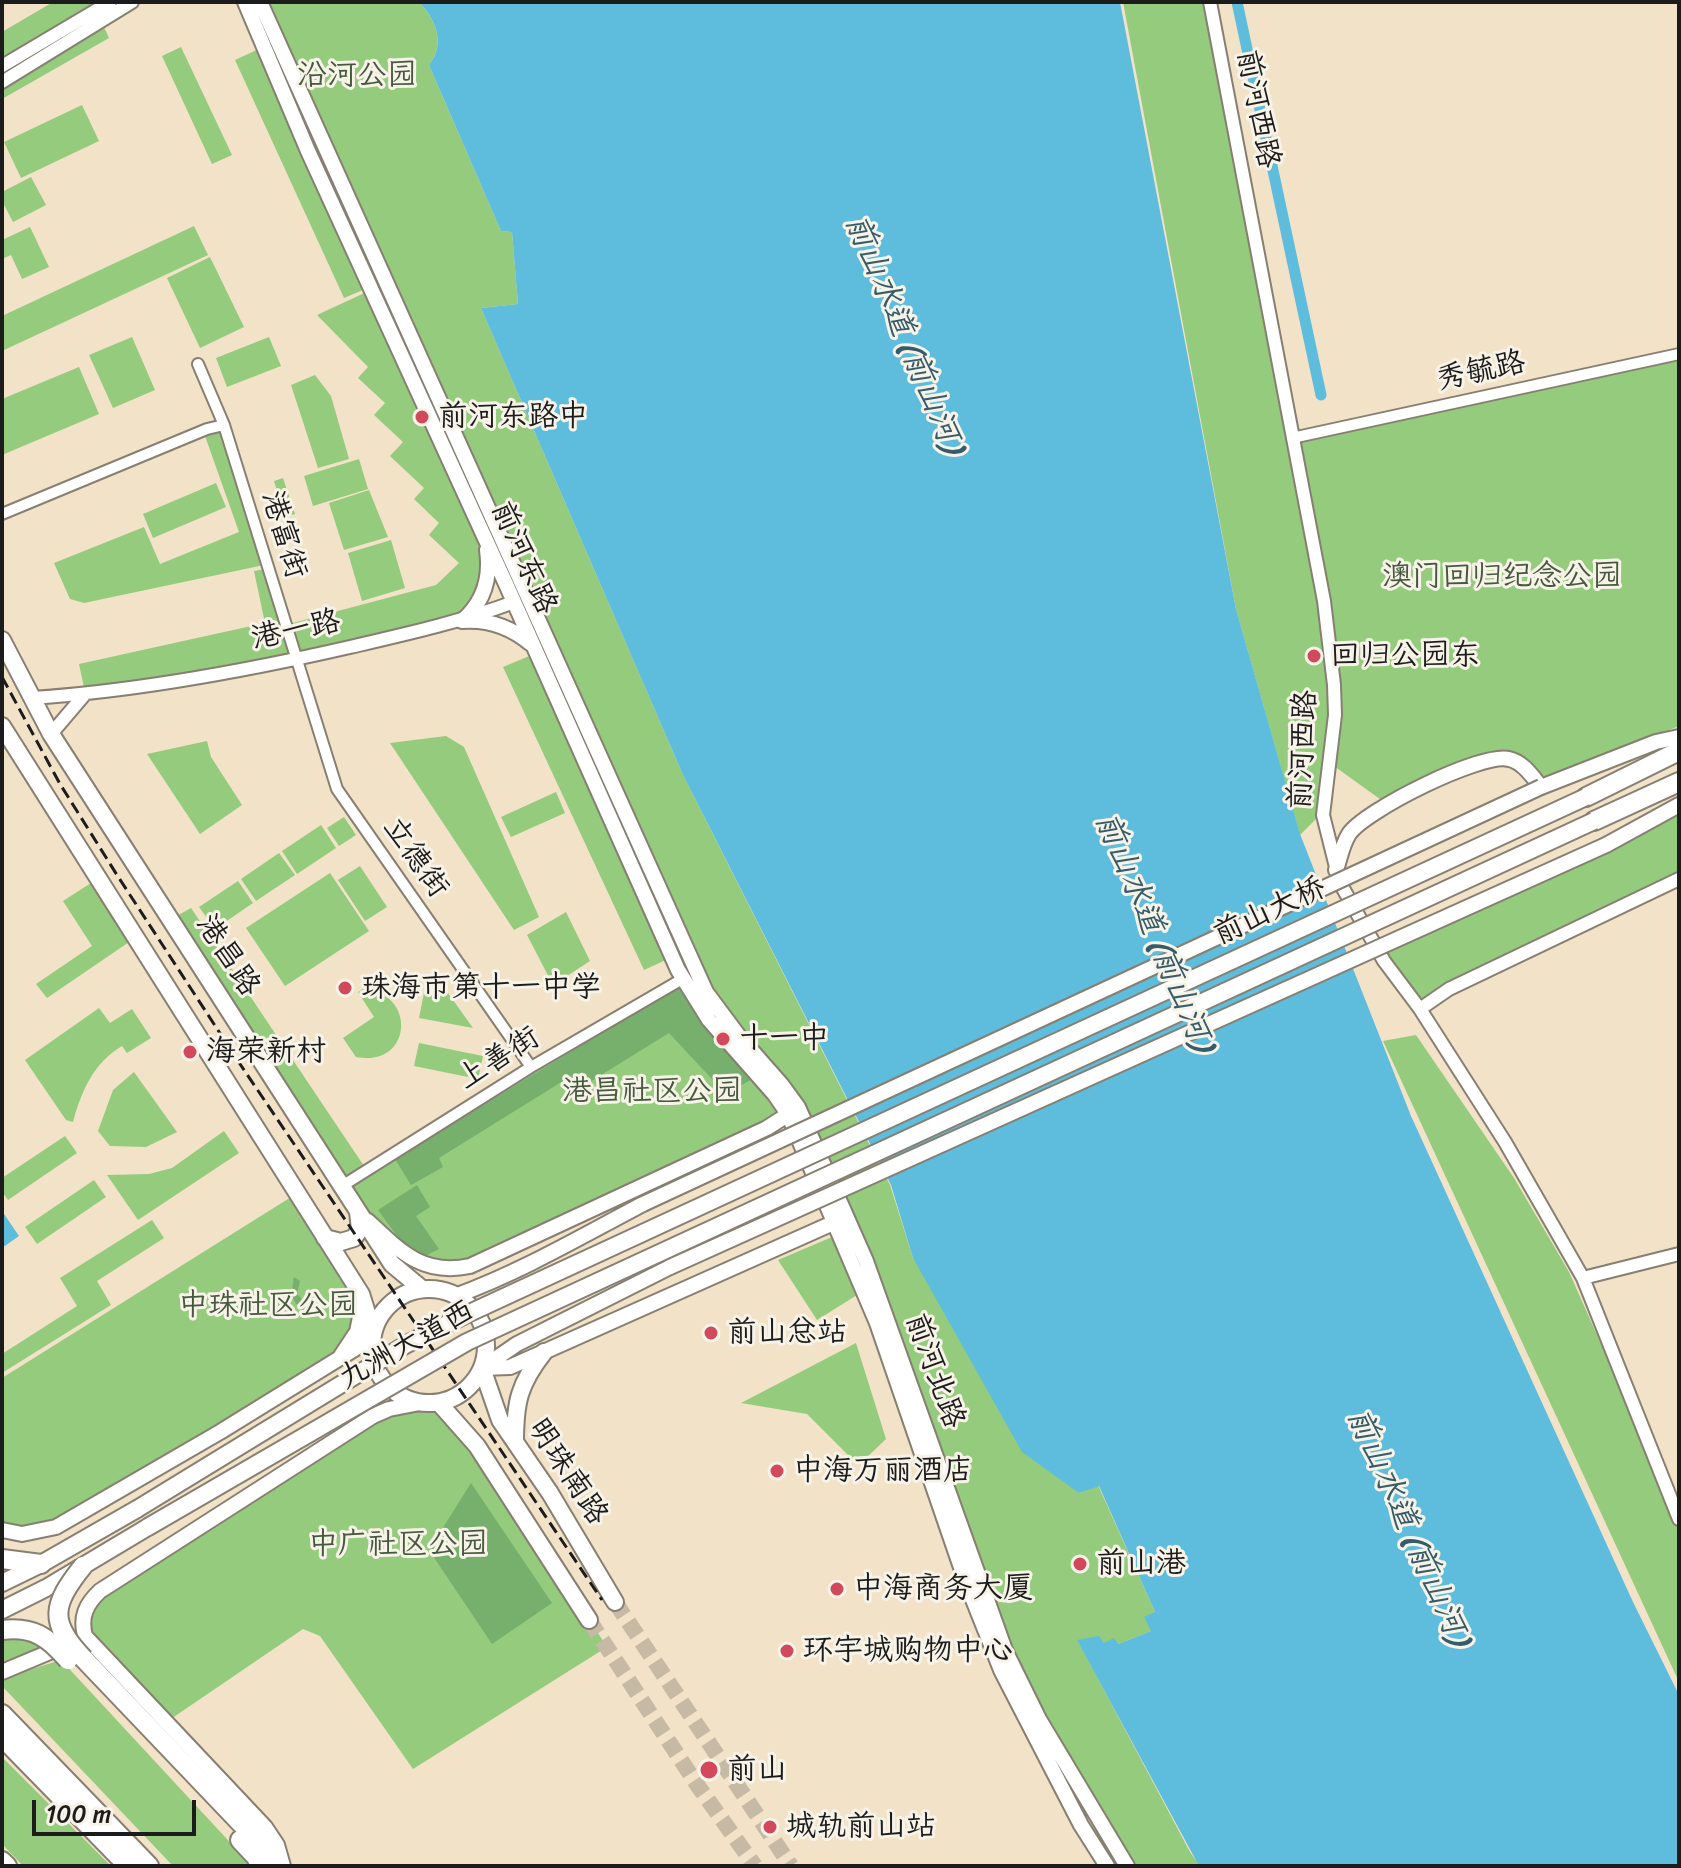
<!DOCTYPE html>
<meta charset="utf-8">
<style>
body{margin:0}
#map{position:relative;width:1681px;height:1868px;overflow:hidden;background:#f2e2c7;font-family:Sriracha,sans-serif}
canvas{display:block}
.frame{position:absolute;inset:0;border:4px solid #1c1c1c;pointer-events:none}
.scale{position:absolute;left:32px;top:1800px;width:164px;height:36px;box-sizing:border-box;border:4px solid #1c1c1c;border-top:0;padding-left:10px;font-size:24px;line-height:28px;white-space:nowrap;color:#1c1c1c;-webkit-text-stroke:6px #f7f3e8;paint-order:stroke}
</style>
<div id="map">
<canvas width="1681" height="1868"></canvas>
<div class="frame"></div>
<div class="scale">100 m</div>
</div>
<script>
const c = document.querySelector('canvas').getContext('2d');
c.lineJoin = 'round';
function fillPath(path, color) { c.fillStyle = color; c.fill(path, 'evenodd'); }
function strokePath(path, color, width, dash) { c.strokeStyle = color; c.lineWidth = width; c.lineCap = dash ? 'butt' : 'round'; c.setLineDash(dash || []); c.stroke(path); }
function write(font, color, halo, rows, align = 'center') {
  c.font = font + ' Sriracha,"LXGW WenKai TC",sans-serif'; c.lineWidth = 6; c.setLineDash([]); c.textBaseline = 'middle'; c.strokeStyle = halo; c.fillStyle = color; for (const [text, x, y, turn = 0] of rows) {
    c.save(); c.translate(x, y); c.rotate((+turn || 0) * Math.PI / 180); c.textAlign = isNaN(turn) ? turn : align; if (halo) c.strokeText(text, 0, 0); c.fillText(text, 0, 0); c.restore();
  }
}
fillPath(new Path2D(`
 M53,2h76l-127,74v-44z
 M248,2h171c17,19 27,41 10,63l72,166 11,1 6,72 -37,4 202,467 207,410 23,73 166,235 19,-8 57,127 -4,19 -33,13 -40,-3 112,211 10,14h-75l-100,-176 -142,-395 -96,-181 -310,148h-54l-63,-54 -14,-21 338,-209z
 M1123,2h83l114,599 12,114 -12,100 -20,20 -64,-226z
 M102,23l7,15 -107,61v-18z
 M181,47l51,108 -20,9 -50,-108z
 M263,47l107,240 -26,11 -109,-238z
 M82,105l17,36 -78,37 -17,-36z
 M31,177l15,28 -33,17 -11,-21v-9z
 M194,226l14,29 -206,96v-35z
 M30,227l19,40 -27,12 -11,-24 -9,4v-19z
 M210,257l34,70 -44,21 -33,-70z
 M371,290l113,258v35l-22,35 -163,38 -10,-32 147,-39 23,-22 -30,-28 10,-12 -25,-24 10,-11 -34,-32 13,-14 -29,-27 11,-12 -27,-25 10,-11 -51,-52z
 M132,337l23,53 -42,18 -24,-53z
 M269,337l12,29 -54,21 -11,-29z
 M1679,358v368l-138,56 -30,-26 -127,46 -50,-36 3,-50 -42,-276z
 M79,367l20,47 -97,41v-56z
 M315,375l16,21 18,63 -31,9 -27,-83z
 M222,430l42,135 -180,38 -14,-4 -16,-36 90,-36 16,37 79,-32 -34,-96z
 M359,459l9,30 -55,17 -9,-30z
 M283,478l12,36 -10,3 -11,-36z
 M216,483l10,24 -73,31 -10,-24z
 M369,490l19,47 -44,13 -15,-47z
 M391,540l14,48 -43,13 -14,-48z
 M265,569l28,88 -208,35 -6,-28 186,-41 -11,-52z
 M534,654l136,304 -26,12 -141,-303z
 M446,736l18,11 75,170 -25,13 -124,-187z
 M207,741l4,16 31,48 -42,29 -53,-80z
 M556,792l9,21 -54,24 -10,-20z
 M1679,805v71l-153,68 -107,64 -36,-60z
 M344,817l12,18 -17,11 -12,-18z
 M321,825l15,23 -39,26 -15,-23z
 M279,853l16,22 -39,26 -15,-22z
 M360,866l27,41 -22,14 -27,-41z
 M330,873l39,58 -84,55 -39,-58z
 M94,881l38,59 -85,58 -11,-14 56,-38 -29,-45z
 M238,881l15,22 -38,26 -16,-22z
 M191,908l173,258 -21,14 -170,-262z
 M566,912l24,49 -37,24 -26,-50z
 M443,986l30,42 -54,-10 5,-25 16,4z
 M363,989c54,3 50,79 -7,68l-13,-19 31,-21 -16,-25z
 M99,1008l11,15 22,-14 19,29 -24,15 -5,-7c-28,16 -41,46 -49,76l-7,-2 -41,-60z
 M1416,1035l98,143 55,94 110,247v163l-296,-641z
 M419,1043l64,13 -5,23 -64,-13z
 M134,1072l43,60 -31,15 -36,-1 -12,-15 15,-41z
 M224,1131l15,22 -101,67 -31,-45 42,-1 23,-6z
 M65,1136l12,17 -69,47 -6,-8v-14z
 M94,1180l12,17 -69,47 -12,-17z
 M296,1194l63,100 -10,51 -293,181 -54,3v-151z
 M152,1220l12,18 -67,43 14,24 -109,68v-19l75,-48 -17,-28z
 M832,1237l25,58 -40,25 -39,-60z
 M856,1343l30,96 -23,22 -10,-1 -46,-46 -66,-11z
 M420,1403h19l38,43 130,201 -194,122 -93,-133 -17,-7 -141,96 -79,-83c-14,-24 -7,-35 11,-54l279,-171z
 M17,1634l27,12 -42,16v-27z
 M61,1660l190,205v1h-78l-171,-180v-8z
 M2,1757l109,109h-88l-21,-22z`), '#94cb7d');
fillPath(new Path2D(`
 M682,984l72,94 -28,16 -57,-61 -97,60 -9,-12 -124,77 4,9 -32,18 -16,-26z
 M417,1185l13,22 -14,9 23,33 -16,8 -21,-14 -24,-33z
 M294,1277l6,4 -3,13 7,7 -2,4 -6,-1 -3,-6 -9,3 -4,-3 2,-4h6l4,-4z
 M471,1483l81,120 -60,41 -63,-94z`), '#77af6c');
fillPath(new Path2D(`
 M419,2h701l116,607 64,225 111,282 222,486 46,93v171h-480l-122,-226 22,-4 5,7 10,-5 4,6 33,-13 -7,-14 11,-5 -56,-126 -20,7 -57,-41 -109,-194 -22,-73 -208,-410 -202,-467 37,-4 -6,-72 -11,-1 -72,-166c17,-21 7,-45 -10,-63z
 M2,1211l17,25 -17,12z`), '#5ebddc');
strokePath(new Path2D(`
 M1237,2l84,393`), '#5ebddc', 11);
strokePath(new Path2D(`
 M615,1602l176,264
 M589,1620l109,166 57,80`), '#c7baa5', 16, [16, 8]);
const minor = new Path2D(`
 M198,364l26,61
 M1292,438l387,-84
 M2,514l205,-85 17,-4 113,364 194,278
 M342,1186l189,-119 153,-89`);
const tertiary = new Path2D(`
 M1210,2l114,599 10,84 1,30 -12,100 17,68 44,78 36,48 85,133 78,136 96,241
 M2,66l108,-64
 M2,82l130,-80
 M31,698c107,-7 214,-27 319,-51 56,-13 110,-25 164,-45
 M51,734l34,-40
 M1420,1009l29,-20 230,-110
 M1583,1278l96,-24`);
const secondary = new Path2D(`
 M245,2l63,149 198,433 172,386 31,50 66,75 13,19 89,209 89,259 35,88 80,155 26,41
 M260,2l446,990 32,43 44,50 16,22 68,154 139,389 34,69 88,147
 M462,621c22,-19 29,-43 25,-71
 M462,621c26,-2 49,6 69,23
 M1606,845l73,-40
 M1336,870c4,-12 6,-25 13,-36 15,-23 132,-82 160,-75 14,3 23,17 32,28l115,-45 23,-5
 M368,1221c32,30 54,55 102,45l297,-138 28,-18
 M455,1296c66,-24 127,-60 188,-92
 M482,1368l28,-1 332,-148
 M482,1368l35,-24 153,-77
 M2,1530l20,4 34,-7 164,-95 136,-84 17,-16
 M2,1672l62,-26
 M283,1866l-6,-21 -12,-18 -180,-191c-5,-19 1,-32 15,-45l273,-175 16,-7 31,-6`);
const primary = new Path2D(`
 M2,640l49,94 341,530 30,25
 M2,726l359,568 12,38
 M325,1238l16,4 13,-4 6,-9 -2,-17
 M372 1346a57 57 0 1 1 114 0a57 57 0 1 1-114 0Z
 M342,1356l16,-24 5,-25
 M482,1368l18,52 50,73 65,109
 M439,1403l38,43 112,174
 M515,1442c0,-40 4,-58 29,-90
 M2,1583l39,-19 96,-55
 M2,1610l44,-22 102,-61`);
const trunk = new Path2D(`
 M1586,797l93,-46
 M1594,821l85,-39
 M2,1559l39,5
 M84,1659l187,196 7,11
 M2,1714l147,152
 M2,1737l126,129
 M240,1840l16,17 4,9
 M2,1861l5,5`);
strokePath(minor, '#877f72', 14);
strokePath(tertiary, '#877f72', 16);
strokePath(secondary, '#877f72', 18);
strokePath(primary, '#877f72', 20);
strokePath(trunk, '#877f72', 22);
strokePath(minor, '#fff', 10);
strokePath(tertiary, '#fff', 12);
strokePath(secondary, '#fff', 14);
strokePath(primary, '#fff', 16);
strokePath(trunk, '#fff', 18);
strokePath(new Path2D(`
 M2,677l58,107 57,91 123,189 362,536`), '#1c1c1c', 3, [12, 6]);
const secondaryBridge = new Path2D(`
 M643,1204l898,-417
 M670,1267l936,-422`);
const primaryBridge = new Path2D(`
 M137,1509l270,-165 56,-28 1123,-519
 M148,1527l319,-185 1127,-521`);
const trunkBridge = new Path2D(`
 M83,1566c-31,39 -35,56 1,93
 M2,1630c31,-4 46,7 66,30`);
strokePath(secondaryBridge, '#877f72', 18, []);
strokePath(primaryBridge, '#877f72', 20, []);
strokePath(trunkBridge, '#877f72', 22, []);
strokePath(secondaryBridge, '#fff', 14);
strokePath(primaryBridge, '#fff', 16);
strokePath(trunkBridge, '#fff', 18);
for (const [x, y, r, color] of [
 [422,417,8,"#d1495b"],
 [1314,656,8,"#d1495b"],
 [345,988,8,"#d1495b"],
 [723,1039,8,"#d1495b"],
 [190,1052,8,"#d1495b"],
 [711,1333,8,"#d1495b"],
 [777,1471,8,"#d1495b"],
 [1080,1564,8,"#d1495b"],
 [837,1589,8,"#d1495b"],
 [787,1651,8,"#d1495b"],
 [709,1770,10,"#d1495b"],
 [770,1827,8,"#d1495b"]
]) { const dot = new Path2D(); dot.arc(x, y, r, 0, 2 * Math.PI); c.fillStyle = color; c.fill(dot); strokePath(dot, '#f7f3e8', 3); }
write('30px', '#46593e', '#f7f3e8', [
 ["沿河公园",357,76],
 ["澳门回归纪念公园",1502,577],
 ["港昌社区公园",652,1092],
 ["中珠社区公园",268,1306],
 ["中广社区公园",398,1545]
]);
write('30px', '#1c1c1c', '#f7f3e8', [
 ["前河西路",1257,109,79],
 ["秀毓路",1481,372,-12],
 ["港富街",283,535,73],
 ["前河东路",523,558,66],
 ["港一路",296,631,-12],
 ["前河西路",1304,750,-87],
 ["立德街",415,858,55],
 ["前山大桥",1270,912,-25],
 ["港昌路",227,956,57],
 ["上善街",499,1059,-32],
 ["九洲大道西",407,1346,-29],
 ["前河北路",934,1371,70],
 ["明珠南路",567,1472,57]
]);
write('30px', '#1c1c1c', '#f7f3e8', [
 ["前河东路中",438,417],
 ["回归公园东",1330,656],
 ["珠海市第十一中学",361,988],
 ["十一中",739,1039],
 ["海荣新村",206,1052],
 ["前山总站",727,1333],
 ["中海万丽酒店",793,1471],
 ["前山港",1096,1564],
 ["中海商务大厦",853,1589],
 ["环宇城购物中心",803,1651],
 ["前山",727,1770],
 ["城轨前山站",786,1827]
], 'left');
write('italic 32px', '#365c69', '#f7f3e8', [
 ["前山水道 (前山河)",903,334,67],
 ["前山水道 (前山河)",1153,932,67],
 ["前山水道 (前山河)",1407,1527,66]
]);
</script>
